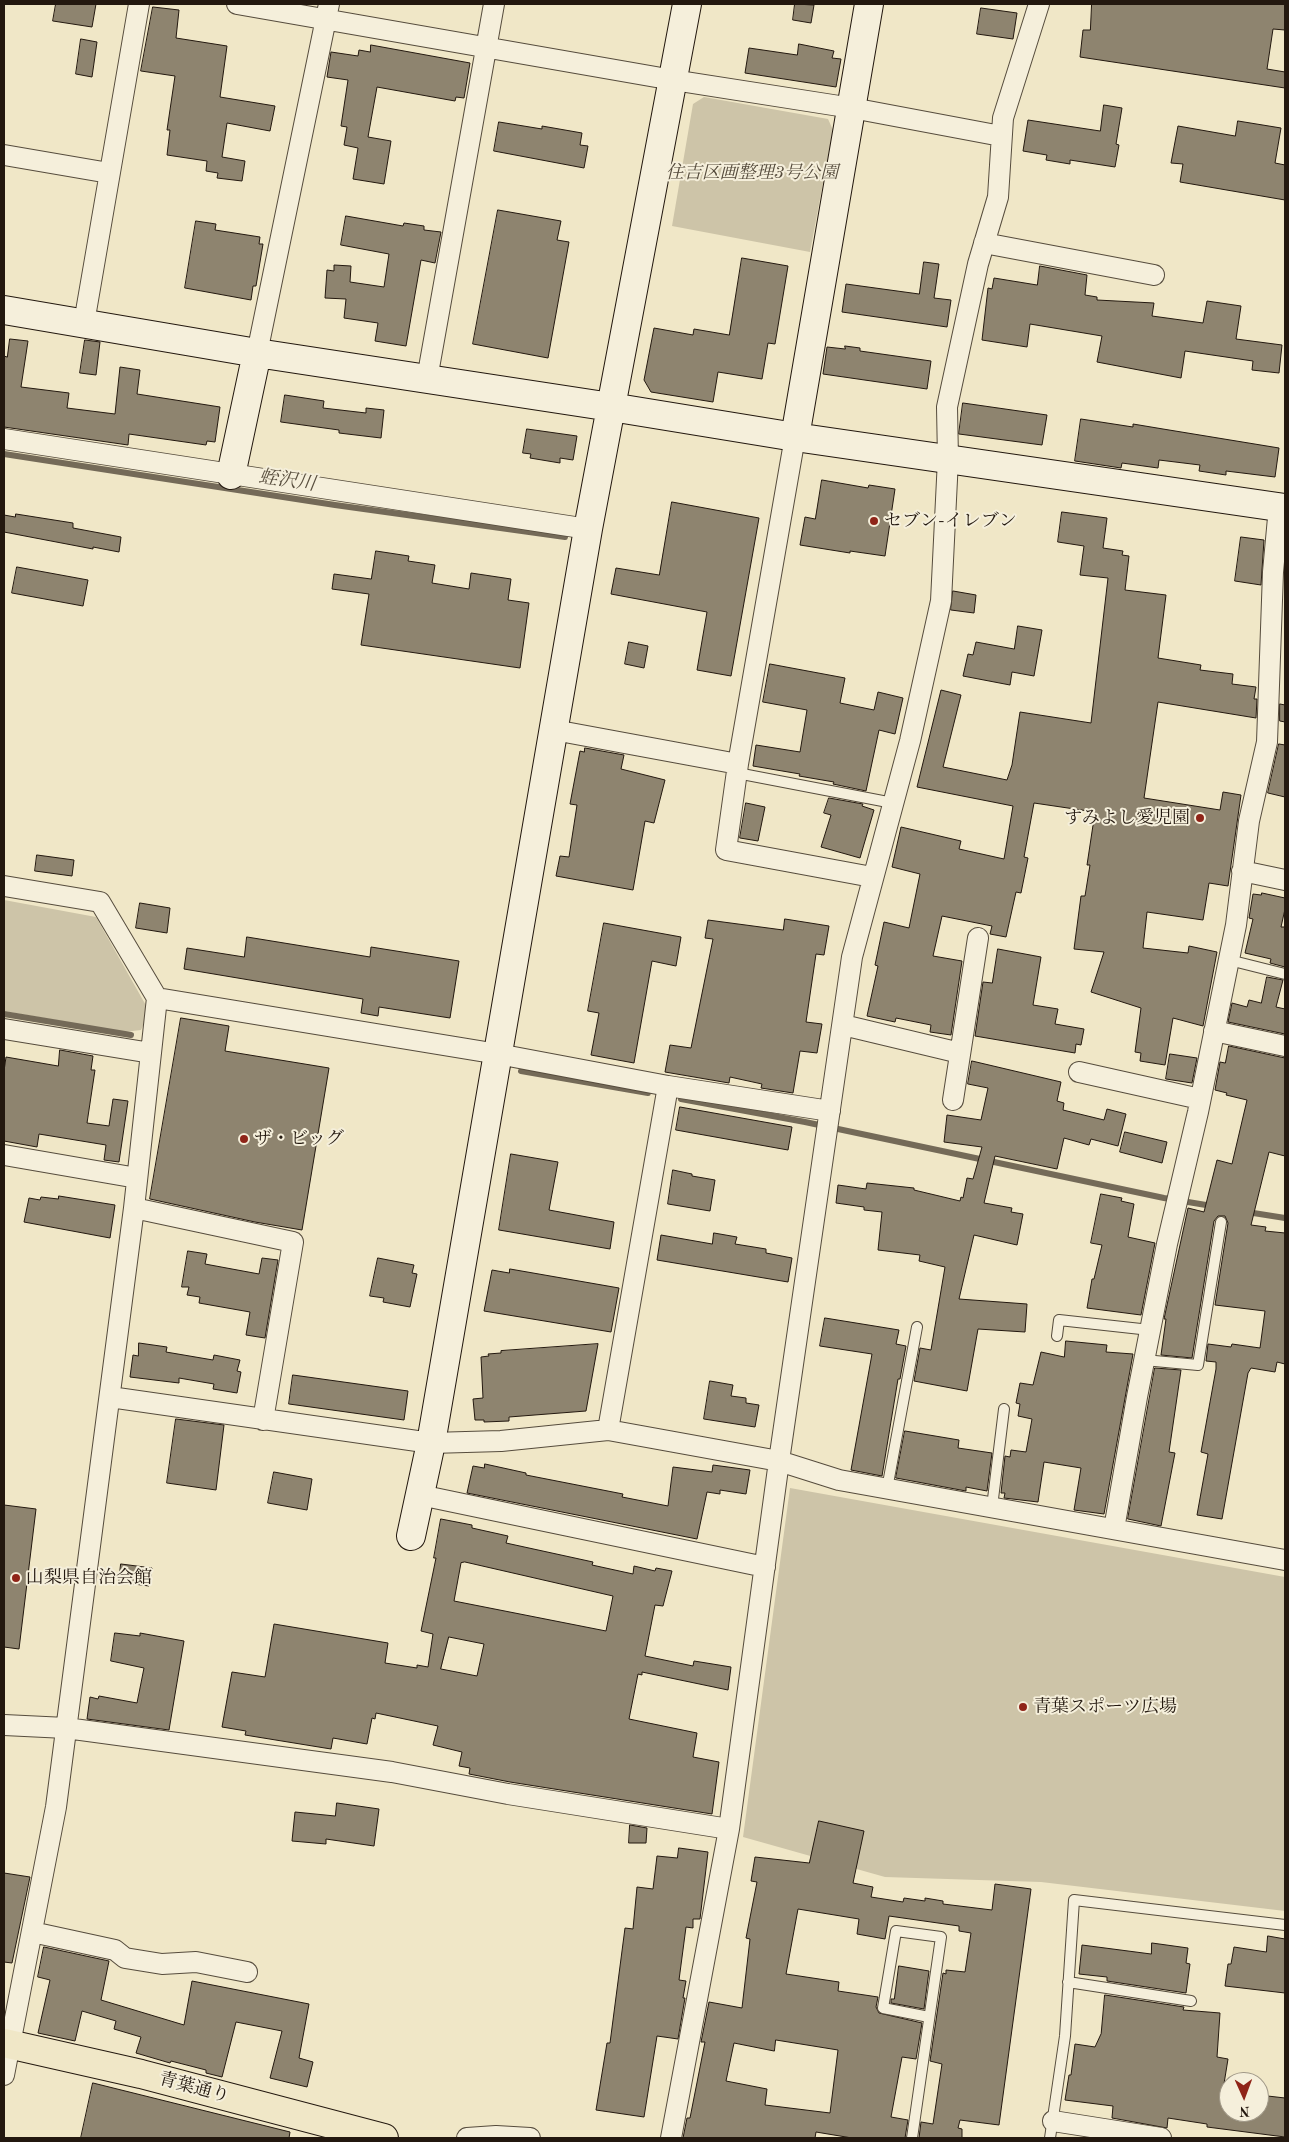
<!DOCTYPE html>
<meta charset="utf-8">
<style>
body{margin:0}
#map{position:relative;width:1289px;height:2142px;overflow:hidden;background:#f0e7c7;font-family:"Old Standard TT",serif}
canvas{display:block}
.frame{position:absolute;inset:0;border:5px solid #23180f;pointer-events:none}
.north{position:absolute;left:1219px;top:2072px;width:50px;height:50px;box-sizing:border-box;background:#f5efdb;border:1px solid #a19989;border-radius:50%;rotate:178deg;font-size:14px;font-weight:700;line-height:20px;text-align:center;color:#23180f}
.north::after{content:'';display:block;margin:auto;width:18px;height:22px;background:#8f2418;clip-path:polygon(50% 0,100% 100%,50% 72%,0 100%)}
</style>
<div id="map">
<canvas width="1289" height="2142"></canvas>
<div class="frame"></div>
<div class="north">N</div>
</div>
<script>
const c = document.querySelector('canvas').getContext('2d');
c.lineJoin = 'round';
function fillPath(path, color) { c.fillStyle = color; c.fill(path, 'evenodd'); }
function strokePath(path, color, width, dash) { c.strokeStyle = color; c.lineWidth = width; c.lineCap = dash ? 'butt' : 'round'; c.setLineDash(dash || []); c.stroke(path); }
function write(font, color, halo, rows, align = 'center') {
  c.font = font + ' "Old Standard TT","Noto Serif JP",serif'; c.lineWidth = 4; c.setLineDash([]); c.textBaseline = 'middle'; c.strokeStyle = halo; c.fillStyle = color; for (const [text, x, y, turn = 0] of rows) {
    c.save(); c.translate(x, y); c.rotate((+turn || 0) * Math.PI / 180); c.textAlign = isNaN(turn) ? turn : align; if (halo) c.strokeText(text, 0, 0); c.fillText(text, 0, 0); c.restore();
  }
}
fillPath(new Path2D(`
 M704,97l124,22 5,11 -23,122 -138,-26 21,-122z
 M4,900l92,17 52,92 -2,10 -5,11 -17,2 -120,-21z
 M790,1488l495,89v334l-244,-29 -156,-5 -142,-40z`), '#cdc4a8');
strokePath(new Path2D(`
 M4,454l331,51 230,32
 M4,1014l127,21
 M521,1071l127,22
 M681,1099l124,23 359,76 48,8
 M1247,1212l38,6`), '#746a58', 6);
const building = new Path2D(`
 M56,4h40l-4,23 -39,-6z
 M795,4l19,1 -3,18 -18,-3z
 M1092,4h193v26l-12,-1 -6,40 18,3v16l-205,-31 3,-27h7z
 M153,7l26,3 -3,28 51,8 -7,51 55,9 -5,25 -43,-8 -5,34 23,4 -3,20 -25,-3 1,-5 -12,-2 1,-10 -40,-6 3,-25h-3l8,-54 -34,-5z
 M981,8l36,5 -4,26 -36,-5z
 M81,39l16,3 -5,35 -16,-3z
 M799,44l35,7 -2,7 9,1 -5,28 -91,-14 4,-25 48,7z
 M371,45l99,18 -6,35 -8,-1 -1,4 -78,-14 -9,50 23,4 -7,43 -31,-5 5,-31 -14,-3 3,-18 -6,-1 7,-46 -21,-3 4,-25 27,4 1,-6 11,2z
 M1104,105l18,3 -6,36 3,1 -4,22 -45,-7v4l-24,-4 1,-5 -24,-4 5,-31 72,11z
 M1238,121l43,7 -6,35 10,2v35l-105,-18 3,-18 -12,-1 7,-37 57,10z
 M499,122l43,7v-3l40,7 -2,12 8,1 -4,22 -90,-17z
 M498,210l63,11 -4,19 12,2 -21,116 -75,-14z
 M346,216l57,10 1,-3 20,3v4l17,2 -6,31 -14,-3 -15,86 -31,-5 3,-18 -34,-5 2,-19 -21,-1 2,-28 7,1v-6l17,1 -1,16 34,5 5,-33 -48,-9z
 M196,221l20,3 -1,6 45,7 -1,7h4l-7,42h-3l-2,14 -66,-12z
 M742,258l46,8 -13,78 -7,-1 -6,36 -44,-7 -5,30 -62,-10 -7,-12 10,-52 39,7 1,-6 35,6z
 M924,262l15,2 -5,34 17,2 -4,27 -105,-15 4,-28 73,10z
 M1040,266l47,9 -2,20 12,2v3l57,3 -2,13 51,7 4,-22 34,5 -5,33 46,6 -3,28 -27,-3 1,-9 -68,-10 -4,27 -84,-16 5,-26 -72,-12 -3,23 -45,-7 6,-52 4,1 2,-11 43,7z
 M10,339l18,2 -7,46 48,6 -2,15 48,6 5,-47 20,3 -3,24 83,13 -5,35 -8,-1 -1,4 -77,-11 -1,11 -124,-18v-71l3,1z
 M85,340l15,2 -4,33 -16,-2z
 M845,346l15,2v3l71,10 -4,28 -104,-15 4,-27 18,2z
 M285,395l39,6 -1,7 43,5v-5l18,2 -3,28 -42,-5v-3l-58,-8z
 M963,403l84,12 -5,30 -83,-11z
 M1081,419l52,8v-3l30,5 116,19 -4,29 -49,-6v4l-27,-4 1,-6 -41,-5 -1,8 -36,-5 -1,5 -46,-7z
 M527,429l50,7 -4,24 -13,-2v5l-30,-5 1,-4 -8,-1z
 M822,480l46,8 1,-3 26,4 -10,67 -35,-5v2l-50,-8 5,-28 10,2z
 M672,502l87,16 -28,158 -34,-6 10,-58 -96,-18 5,-26 43,7z
 M1062,512l45,6 -4,30 20,3 -1,4 7,1 -4,34 41,5 -8,63 43,7 -1,5 33,4 -1,10 24,3 -2,12h3l-1,19 -98,-16 -14,96 76,12 3,-18 18,3 -13,91 -19,-3 -6,37 -56,-8 -4,36 45,5 1,-7 28,6 -14,74 -30,-8 -8,47 -25,-4 1,-8 -6,-1 6,-44 -50,-16 13,-40 -30,-3 7,-53h4l5,-31h-3l8,-53 -61,-9 -10,54 4,1 -7,35 -5,-1 -10,45 -16,-3 2,-8 -50,-10 -9,40 29,5 -11,74 -21,-3 1,-7 -35,-7 -1,4 -28,-6 11,-50 -3,-1 9,-43 25,6 11,-54 -28,-7 9,-40 60,14 -2,8 45,10 9,-53 -96,-19 24,-97 20,5 -18,72 64,13 5,-15 8,-53 71,11 17,-145 -28,-3 4,-29 -26,-4z
 M16,514l57,9v5l48,9 -2,15 -26,-5v2l-89,-17v-17l11,2z
 M1241,537l23,3 -3,45 -26,-4z
 M376,551l33,5 -1,5 27,4 -3,18 37,6 2,-16 40,6 -3,21 21,3 -9,65 -159,-23 8,-51 -37,-5 2,-15 37,5z
 M17,567l71,13 -5,26 -71,-13z
 M953,591l23,4 -2,18 -23,-3z
 M1018,626l24,4 -8,46 -22,-4 -2,13 -47,-9 5,-22 5,1 3,-13 38,7z
 M629,642l19,4 -4,22 -19,-4z
 M770,664l75,14 -5,25 34,7 4,-18 25,6 -8,36 -16,-4 -13,61 -33,-7 1,-2 -35,-6 1,-2 -47,-8 3,-21 44,7 7,-42 -44,-8z
 M1280,704l5,1v17l-5,-1z
 M1279,744l6,1v52l-17,-4z
 M585,748l39,7 -3,14 44,11 -11,43 -9,-2 -12,69 -77,-14 4,-20 9,1 8,-52 -7,-1 10,-53 4,1z
 M829,798l34,6 -1,2 12,4 -14,48 -39,-11 10,-32 -7,-2z
 M746,803l19,4 -7,34 -18,-3z
 M37,855l37,5 -2,16 -37,-5z
 M1262,893l23,5v11l-4,18h4v40l-15,-4 1,-4 -26,-6 8,-34 -4,-1 4,-24 8,1z
 M140,903l30,5 -3,25 -31,-5z
 M785,919l44,7 -5,29 -8,-1 -10,68 16,2 -5,29 -17,-2 -7,42 -32,-5 1,-4 -32,-7 -1,6 -64,-11 5,-27 21,3 22,-109 -8,-1 3,-18 75,10z
 M604,923l77,14 -5,29 -24,-5 -18,102 -43,-8 8,-42 -11,-2z
 M247,937l123,20 1,-10 88,14 -9,57 -71,-11 -1,9 -17,-3 2,-14 -179,-30 3,-21 57,9z
 M998,949l43,8 -8,48 25,4 -3,15 29,5 -3,16 -5,-1 -1,9 -100,-17 8,-54 9,1z
 M1267,977l16,3 -7,27 9,2v25l-57,-12 4,-19 15,4 2,-7 12,3z
 M181,1018l48,8 -4,25 104,17 -27,162 -47,-8 -105,-23z
 M1229,1046l56,12v98l-16,-4 -18,73 15,2 -1,4 20,2v131l-8,-2 -2,10 -24,-4 -3,5 -26,146 -25,-4 11,-61 -7,-2 15,-83v-7l-10,-1 2,-17 23,3 1,-3 28,4 5,-37 -50,-6 13,-82 -3,-7h-7l-4,5 -22,137 -31,-3 5,-36h-2l24,-111 16,4 13,-52 15,4 15,-64 -21,-5 1,-2 -12,-3 5,-28 5,1z
 M60,1050l33,6 -2,14h4l-8,53 22,3 4,-27 15,2 -9,61 -15,-2 2,-15 -67,-11 -2,13 -33,-6v-70l2,-14 52,9z
 M1170,1054l27,4 -5,25 -26,-4z
 M972,1061l89,21 -4,19 7,2 -1,7 41,10 3,-11 19,5 -8,32 -27,-7 -2,6 -25,-7 -7,31 -62,-13 -11,47 28,5 -1,4 12,2 -6,31 -43,-10 -15,64 68,5 -2,28 -47,-3 -11,62 -53,-10 6,-33 11,2 14,-83 -26,-6 1,-6 -42,-5 4,-38 -18,-2v-3l-28,-4 2,-18 28,4 1,-6 47,5v2l46,11 1,-4 2,1 4,-20 6,1 9,-32 -38,-5 3,-27 34,5 7,-32 -20,-4z
 M680,1107l112,20 -4,23 -112,-20z
 M1125,1132l42,10 -5,21 -42,-11z
 M511,1154l47,8 -9,48 65,12 -4,27 -111,-19z
 M673,1170l19,4v2l23,4 -5,31 -42,-7z
 M1101,1194l21,4 -1,3 13,3 -6,33 27,6 -14,72 -54,-7 5,-29h2l8,-34 -11,-2z
 M59,1196l56,9 -5,33 -86,-16 5,-24 11,2 1,-3 17,2z
 M714,1233l23,4 -2,7 31,5v4l26,5 -4,24 -131,-22 4,-25 51,9z
 M188,1251l19,3 -2,10 54,10 3,-16 16,2 -13,78 -19,-3 4,-23 -51,-9 1,-6 -13,-2 2,-8h-7z
 M378,1258l36,7 -2,8 5,1 -7,33 -27,-5 1,-4 -14,-2z
 M510,1269l109,19 -8,44 -127,-21 8,-41 17,3z
 M825,1318l74,12 -3,14 10,2 -6,33h-2l-16,97 -31,-6 21,-116 -52,-8z
 M1066,1341l41,4 -1,7 27,2 -29,160 -30,-4 7,-42 -37,-6 -6,40 -34,-4 1,-5h-4l4,-37 5,1 1,-7 15,2 6,-33 -14,-3 2,-12 -4,-1 4,-20 13,2 8,-33 23,5z
 M139,1343l28,4 -1,5 47,8 1,-5 26,5 -3,11 4,1 -4,21 -24,-4 1,-5 -35,-6v5l-49,-6 3,-22 5,1z
 M598,1344l-12,67 -77,6v4l-25,1v-2h-9l-2,-21 10,-1 -2,-41 8,-1 -1,-2 13,-1v-2z
 M1155,1368l26,2 -12,82 6,1 -14,73 -33,-7z
 M293,1375l115,16 -4,29 -115,-16z
 M710,1381l23,4 -2,11 15,2v5l13,2 -4,22 -51,-8z
 M176,1419l48,6 -8,65 -49,-7z
 M905,1431l54,9 -1,8 34,5 -5,38 -21,-4v4l-70,-13z
 M485,1464l41,9v2l97,19 -1,3 46,9 5,-39 39,5 1,-7 37,5 -4,24 -26,-4v4l-13,-2 -10,47 -230,-46 6,-27 11,2z
 M274,1472l38,7 -5,31 -39,-7z
 M4,1505l32,4 -17,140 -15,-2z
 M441,1519l31,6v3l36,8 -2,7 87,19 -1,3 41,9 1,-8 21,5 1,-3 16,3 -9,35 -8,-1 -10,51 48,10 1,-5 37,6 -3,23 -86,-18v3l-4,-1 -9,45 68,14 -4,24 26,5 -7,52 -202,-32 -41,-8 1,-6 -11,-2 3,-14 -29,-7 5,-19 -62,-13 -1,6 -3,-1 -5,26 -34,-6 -2,11 -86,-14 1,-4 -24,-4 10,-55 33,5 9,-53 114,19 -3,20 32,5v-3l11,2 5,-33 -12,-3 15,-73h-2zM465,1562l148,34 -7,35 -152,-30 7,-38zM449,1637l35,7 -7,32 -36,-7z
 M121,1564l31,4 -3,18 -30,-4z
 M115,1633l25,3v-3l44,8 -15,89 -82,-11 3,-22 8,2 1,-3 38,7 7,-35 -33,-7z
 M337,1803l42,6 -5,37 -48,-7v5l-34,-3 3,-29 40,4z
 M819,1821l45,10 -11,52 20,4 -2,10 32,5 1,-4 21,3v-3l18,3v3l49,6 3,-26 36,5 -32,236 -39,-5 -2,8 4,1v9h-43l2,-16 12,2 9,-60 -12,-3 13,-88 3,1v-4l19,2 6,-39 -12,-2v-5l-70,-10 -4,23 -28,-5 2,-15 -61,-10 -12,65 53,8 -1,9 40,6 -2,10 3,6 43,10 -6,36 -14,-2 -11,60 17,3 -3,18h-53l-36,-6 -1,6h-132l4,-20h3l15,-76h-4l8,-40 33,6 8,-69 -4,-1 11,-56 -6,-1 4,-24 54,6zM776,2040l62,10 -8,63 -65,-8 2,-16 -41,-8 8,-38 40,8z
 M630,1825l17,3 -1,15h-17z
 M679,1848l29,4 -8,67h-7v9l-7,-1 -7,53 7,1 -3,17h2l-7,41 -21,-3 -13,81 -48,-7 11,-67h3l15,-115 8,1 4,-42 16,2 4,-33 20,2z
 M4,1873l26,4 -18,86 -8,-1z
 M1268,1936l17,3v54l-60,-7 3,-22h3l3,-17 32,5z
 M1152,1943l36,5 -2,15 4,1 -4,29 -79,-12v-4l-28,-3 3,-29 69,9z
 M44,1947l65,14 -8,39 83,25 8,-44 117,23 -10,54 14,4 -6,25 -37,-9 12,-47 -46,-9 -14,55 -16,-4v-3l-35,-9 -1,2 -34,-10 5,-16 -27,-8 2,-8 -34,-10 -7,30 -37,-8 12,-53 -12,-3z
 M899,1966l30,5 -5,38 -33,-6v-4h3z
 M1105,1995l79,12 -1,3 37,3 -3,44 11,2 -5,31 6,1v21h30v-17l26,3v39l-78,-10v-3l-39,-6 -1,10 -55,-10 1,-12 -48,-6 4,-25h2l4,-31 20,3 6,-13z
 M93,2083l197,49 -1,6h-208z`);
fillPath(building, '#8e846f');
strokePath(building, '#23180f', 1);
const lane = new Path2D(`
 M737,773l156,30
 M1229,960l56,14
 M1057,1336l2,-16 91,10
 M1144,1360l54,5 23,-143
 M887,1489l30,-162
 M992,1507l12,-98
 M1068,1982l123,19
 M912,2138l29,-201 -45,-6 -13,77 46,9
 M1050,2138l15,-102 9,-136 211,25`);
const street = new Path2D(`
 M237,4l436,76 179,28 149,28
 M4,155l105,18
 M984,243l170,32
 M84,323l55,-319
 M257,353l72,-349
 M427,379l67,-375
 M795,437l-57,327 -12,86 146,27
 M4,439l584,90
 M554,730l184,34
 M1242,871l43,9
 M4,886l96,16 57,96 -23,210 -78,599 -52,268
 M157,998l341,56 170,32 -60,344
 M843,1025l117,28
 M4,1029l147,24
 M1214,1031l71,15
 M1079,1072l121,27
 M668,1086l162,25
 M953,1100l25,-162
 M4,1155l133,23
 M134,1208l159,34 -30,178
 M110,1397l321,46 70,-2 107,-11 171,31 60,19 446,80
 M420,1495l345,72
 M1114,1529l23,-132 30,-153 31,-132 38,-187 13,-104 18,-79 6,-170 6,-65
 M4,1725l62,3 326,44 116,22 221,35
 M32,1932l83,18 10,8 37,6 34,-2 51,10
 M1053,2121l108,17
 M467,2138l29,-2 34,2
 M671,2138l58,-309 50,-368 73,-504 58,-216 31,-140 7,-142 -1,-52 31,-143 20,-67 5,-79 36,-114`);
const secondary = new Path2D(`
 M4,310l253,43 354,54 184,30 490,71
 M795,437l74,-433
 M231,475l26,-122
 M411,1536l20,-93 157,-914 99,-525`);
const primary = new Path2D(`
 M4,2043l137,31 243,64`);
strokePath(lane, '#564c3d', 12);
strokePath(street, '#564c3d', 22);
strokePath(secondary, '#23180f', 30);
strokePath(primary, '#23180f', 30);
strokePath(lane, '#f5efdb', 10);
strokePath(street, '#f5efdb', 20);
strokePath(secondary, '#f5efdb', 28);
strokePath(primary, '#f0e7c7', 28);
for (const [x, y, r, color] of [
 [874,521,5,"#8f2418"],
 [1200,818,5,"#8f2418"],
 [244,1139,5,"#8f2418"],
 [16,1578,5,"#8f2418"],
 [1023,1707,5,"#8f2418"]
]) { const dot = new Path2D(); dot.arc(x, y, r, 0, 2 * Math.PI); c.fillStyle = color; c.fill(dot); strokePath(dot, '#f5efdb', 2); }
write('italic 18px', '#564c3d', '#f5efdb', [
 ["住吉区画整理3号公園",752,173]
]);
write('18px', '#23180f', '#f5efdb', [
 ["セブン-イレブン",884,521],
 ["すみよし愛児園",1190,818,"right"],
 ["ザ・ビッグ",254,1139],
 ["山梨県自治会館",26,1578],
 ["青葉スポーツ広場",1033,1707]
], 'left');
write('18px', '#23180f', '#f5efdb', [
 ["青葉通り",194,2088,15]
]);
write('italic 19px', '#594f3f', '#f5efdb', [
 ["蛭沢川",287,481,8]
]);
</script>
